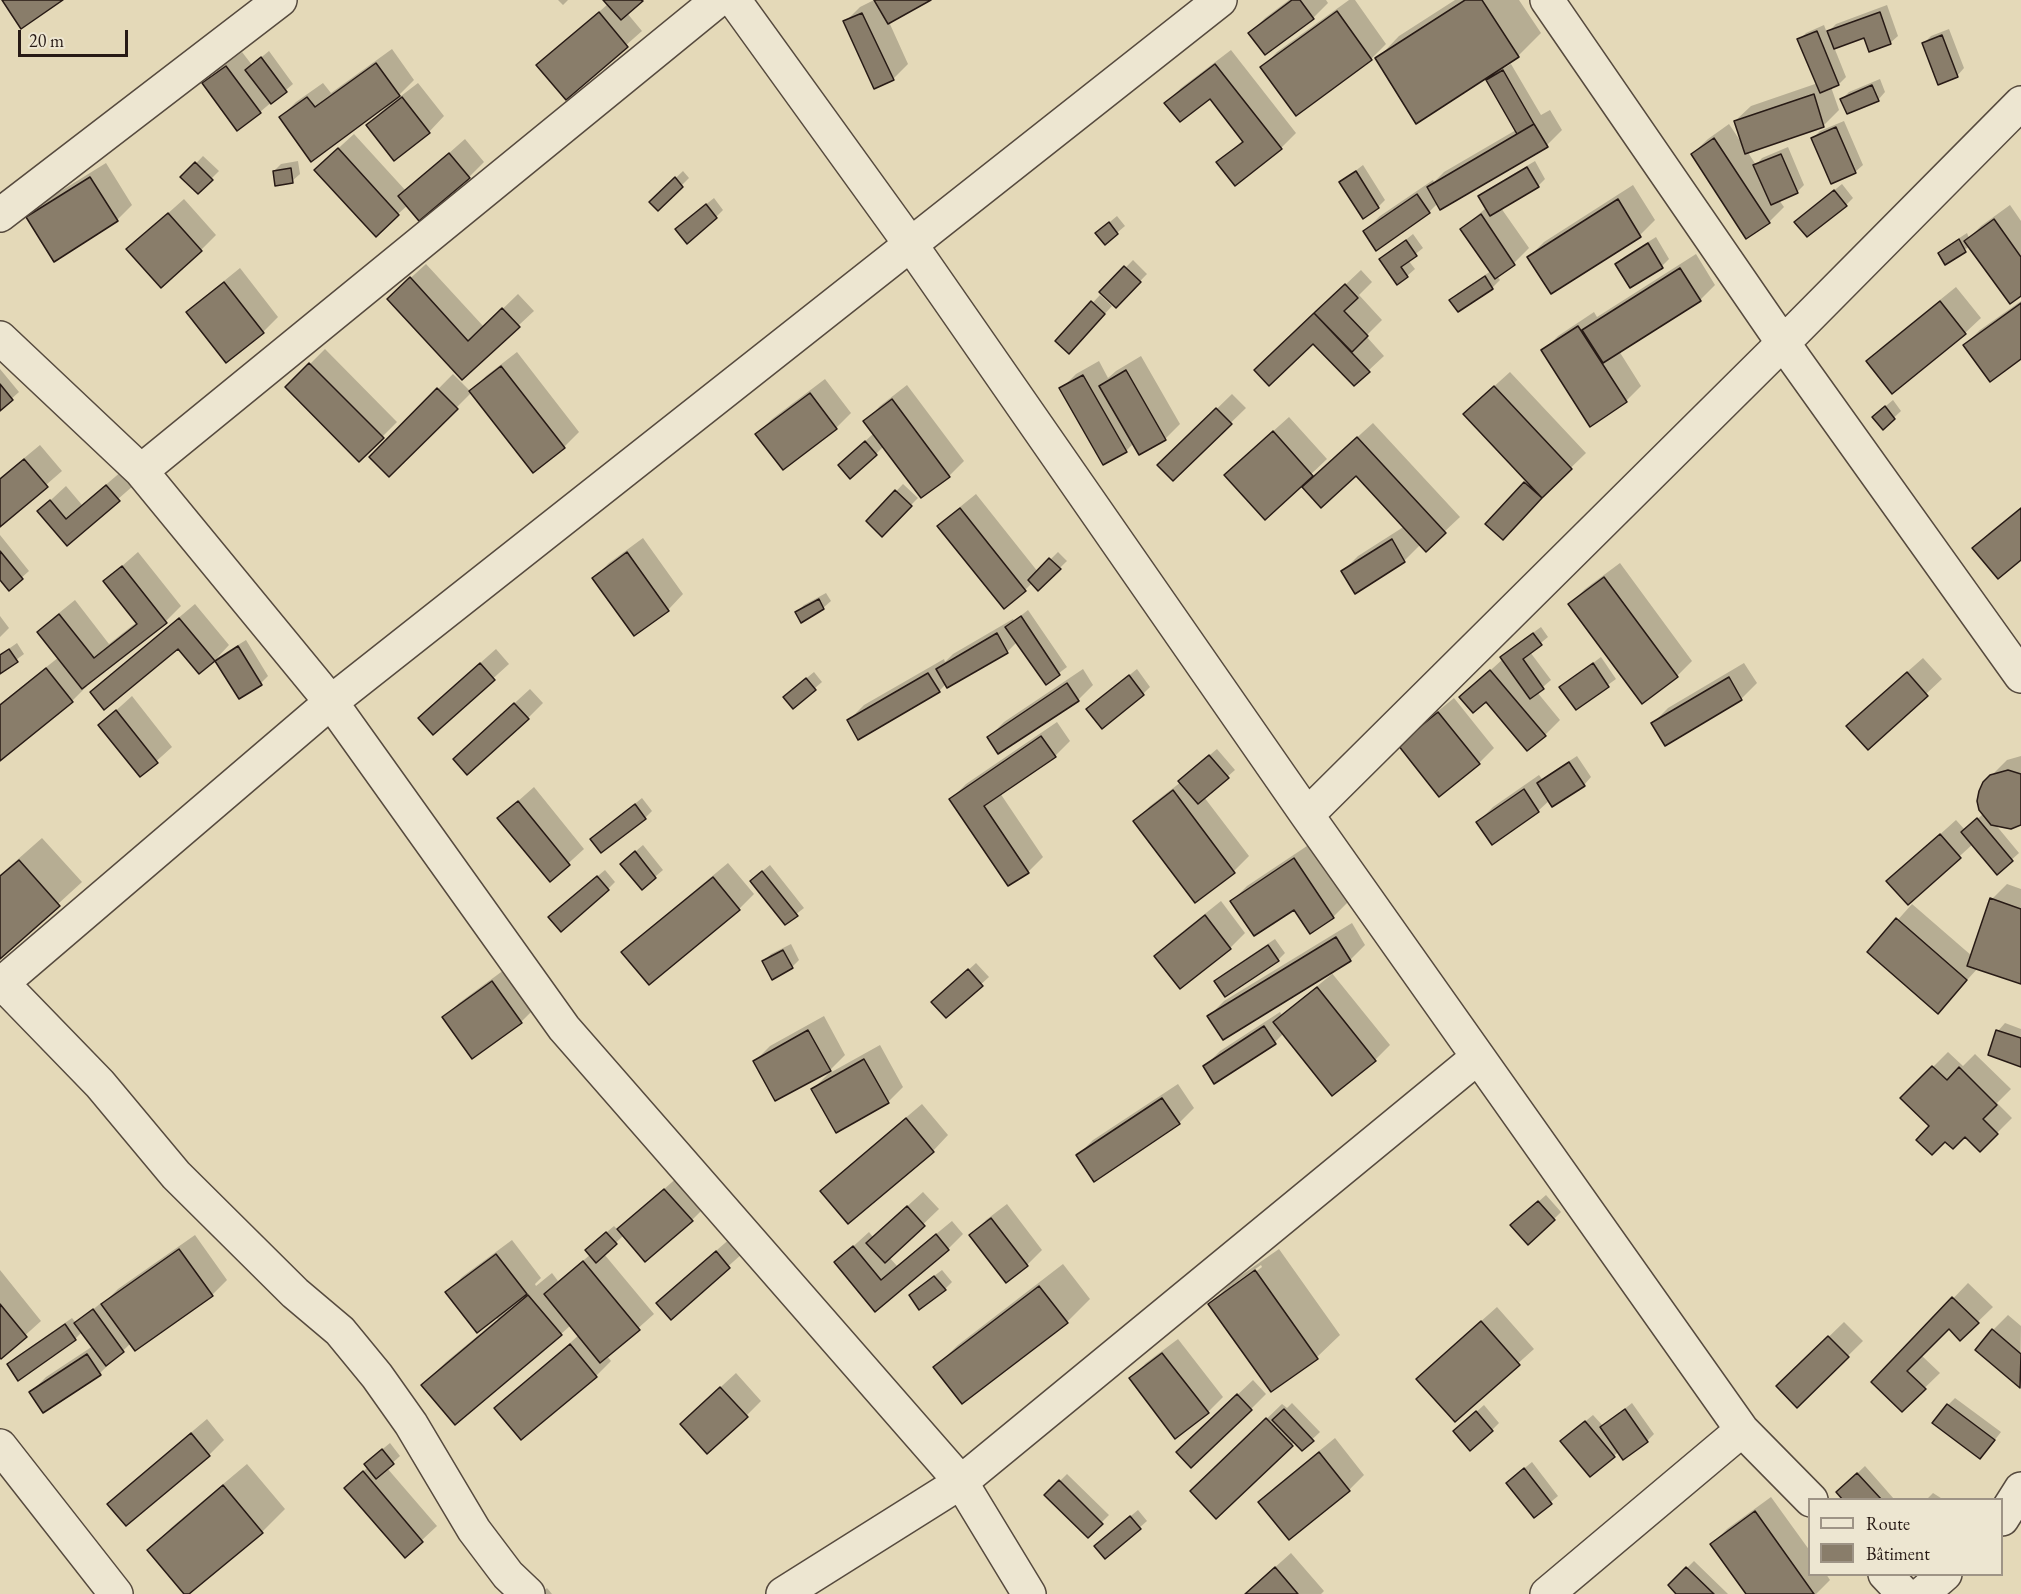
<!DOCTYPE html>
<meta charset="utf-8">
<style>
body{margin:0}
#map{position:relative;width:2021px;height:1594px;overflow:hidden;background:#e4d9b8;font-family:"EB Garamond",serif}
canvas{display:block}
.legend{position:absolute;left:1808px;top:1498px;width:195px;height:78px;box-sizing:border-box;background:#ede6d1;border:2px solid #9e9486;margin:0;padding:8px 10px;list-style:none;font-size:18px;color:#271a15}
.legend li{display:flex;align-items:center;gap:12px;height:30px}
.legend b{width:30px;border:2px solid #9e9486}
.scale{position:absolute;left:18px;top:30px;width:110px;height:27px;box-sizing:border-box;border:3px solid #271a15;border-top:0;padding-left:8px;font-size:18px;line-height:21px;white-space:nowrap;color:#271a15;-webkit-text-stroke:4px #ede6d1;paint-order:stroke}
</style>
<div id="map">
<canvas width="2021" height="1594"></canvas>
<ul class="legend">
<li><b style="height:8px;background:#ede6d1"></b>Route</li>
<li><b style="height:16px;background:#897d6a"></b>Bâtiment</li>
</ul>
<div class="scale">20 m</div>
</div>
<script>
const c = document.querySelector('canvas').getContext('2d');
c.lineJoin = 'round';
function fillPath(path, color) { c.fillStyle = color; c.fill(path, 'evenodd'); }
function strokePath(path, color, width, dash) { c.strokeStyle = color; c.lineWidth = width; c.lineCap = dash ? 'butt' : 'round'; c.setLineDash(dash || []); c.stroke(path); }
fillPath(new Path2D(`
 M558,0h10l-5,5z
 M605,0h37l-15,13 15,18 -76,67 -28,-33 70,-61z
 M874,0h54l-39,22 19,42 -15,15 -48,-57 15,-15z
 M1289,0h37l2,3 -15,15 -48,35 -15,-20 15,-15z
 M1349,0h6l31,44 -15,15 -75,55 -34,-46 15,-16z
 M1455,0h64l22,33 -23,23 -16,10 2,2 7,-4 30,51 9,-5 12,20 -15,15 -109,58 -9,9 -53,36 -11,-17 15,-15 53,-36 1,2 10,-10 72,-42 -28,-49 10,-11 -121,-11 22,-23z
 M1887,5l11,31 -8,7 -25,-7 -31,11 12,30 -7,7 -8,3 8,23 -15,15 -77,26 9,14 6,-7 26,-11 16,38 -7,7 -18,8 5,7 -15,15 -77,-68 16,-15 21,-15 12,18 -6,-21 16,-15 67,-23 -19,-43 7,-7 18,-8 3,8 9,-9z
 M1949,29l15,39 -7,8 -33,-33 7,-7z
 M392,49l22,31 -14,14 1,2 17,-13 26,33 -15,16 -35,27 -26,-34 19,-19 -1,-2 -105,13 15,-15 27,-19 8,10z
 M1231,50l65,83 -15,15 -63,15 25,-23 -33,-43 -44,6 15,-15z
 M269,51l24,33 -33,28 -56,-28 15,-15 23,-17 10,13z
 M1880,79l5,13 -7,8 -36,-1 7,-7z
 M1844,121l19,44 -8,7 -42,-34 7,-7z
 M354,134l52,57 59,-52 19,23 -15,15 -61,28 -10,9 -67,-59z
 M203,156l16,15 -21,21 -15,-15z
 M298,161l2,13 -8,7 -18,-10 7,-7z
 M1535,161l10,18 -7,7 -37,22 28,40 -15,15 -17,13 3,4 -8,8 -34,22 -7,-10 7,-7 33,-22 -29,-42 25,-22 -7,-10 7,-7z
 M106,163l26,42 -15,15 -89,-3 15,-15z
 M1363,165l22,35 -7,7 -37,-25z
 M683,171l6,7 -31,31 -7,-7z
 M1842,184l11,14 -7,7 -42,10z
 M1633,185l22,35 -15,15 -88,57 -23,-35 15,-15z
 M714,198l9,12 -7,7 -32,5z
 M184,199l32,36 -15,15 -73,-1z
 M2010,205l11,16v73l-51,-48 -24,17 -6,-10 7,-7 20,-13 2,5 12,-12z
 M1117,216l8,10 -20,17v-17z
 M1413,234l10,14 -15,12 7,9 -8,7 -26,-16z
 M1656,237l13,22 -7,7 -45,-2 7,-7z
 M1696,254l19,31 -15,15 -81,51 22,35 -15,15 -83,-50 15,-15 36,-24 3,5z
 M1133,260l14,14 -31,32 -14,-14z
 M426,264l58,63 34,-33 16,17 -72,67 -58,-94z
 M240,268l38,49 -15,15 -36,29 -39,-48 15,-15z
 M1361,270l11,12 -13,13 23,25 -16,16 18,20 -30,28 -41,-42 -42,13z
 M1956,287l25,31 -16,15 -72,59 -25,-31 15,-15z
 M1100,295l12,11 -36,39 -19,-4z
 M2021,301v56l-56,-12 15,-15z
 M325,349l72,73 -38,38 -72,-73z
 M517,352l62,80 -15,15 -92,-55 -83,83 -18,-18 82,-83 18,18 15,-16z
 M1141,356l39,68 -15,15 -31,4 -8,8 -65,-62 15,-15 23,-13 9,17 8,-7z
 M0,369l19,23 -19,17z
 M1510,372l76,81 -40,39 -36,39 -23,-7 40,-44 -47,-81z
 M825,379l26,34 -15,15 -53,40 -26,-34 15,-15z
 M907,385l57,76 -15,15 -65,-30 -8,8 -29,4 27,-25 -9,-12 15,-15z
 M1232,394l14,14 -73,71 -14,-14z
 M1893,400l8,11 -18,17 -2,-18z
 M1289,417l38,42 -62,59 -24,-58z
 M1373,423l87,94 -34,32 -5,-5 -16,16 -50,32 -12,-21 15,-15 47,-30 -49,-52 -37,-2z
 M40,445l22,26 -62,54v-47z
 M122,471l12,14 -67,59 -28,-33 27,-25 16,19z
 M903,484l15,14 -36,36 -14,-13z
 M976,494l62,78 20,-20 9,9 -29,28 -6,-6 -7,7 -85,-64 15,-15z
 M2021,507v51l-47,-10 15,-15z
 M0,535l29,36 -20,18 -9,-11z
 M643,538l40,56 -15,16 -33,24 -41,-56 15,-15z
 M138,552l43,54 -15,15 -80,63 1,2 -15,15 -72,58v-55l59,-47 -20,-25 15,-15 21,-17 34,44 28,-22 -32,-41z
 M1620,563l72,98 -15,15 -107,-72 15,-15z
 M826,593l5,8 -8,7 -26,4 7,-7z
 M195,604l34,41 -12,13 29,-18 22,36 -7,7 -22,14 -24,-38 -16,13 -21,-26 -86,47 15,-15z
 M1028,610l39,57 -21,16 -29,-41 -9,9 -60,35 -2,-2 -7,7 -90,29 15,-15 80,-46 1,3 8,-8 60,-35 1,2z
 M0,616l9,12 -9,9z
 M1541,627l7,10 -18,15 21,28 -14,12 23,28 -15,15 -59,-35 -25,-3 42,-38 -1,-2 7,-7z
 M17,643l7,11 -24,18v-17z
 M496,649l13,15 -76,69 2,-30z
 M1601,657l15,22 -40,29 -15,-21z
 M1923,658l19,21 -74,69 -5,-37z
 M1744,663l13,20 -15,15 -77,46 -12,-21 15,-15z
 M1083,669l10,16 -15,15 -89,37 15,-15z
 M1137,669l13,18 -7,7 -47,8z
 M814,672l8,10 -29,25 -1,-17z
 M530,689l13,14 -15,15 -58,26z
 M132,696l40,51 -31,28 -41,-50z
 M1454,698l40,50 -15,15 -64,-33z
 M1057,722l13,19 -15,15 -55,37 43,64 -15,15 -77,-73 15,-15z
 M1217,749l18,21 -31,27 45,59 -15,15 -39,30 -60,-80 15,-15 31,-24 6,-8z
 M1577,756l14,21 -7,8 -34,15 -12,11 -60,11 15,-15 46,-32 3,4z
 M2021,756v67l-26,1 24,29 -22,20 -24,-29 -65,59 -20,-22 68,-61 9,10 18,-16 1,-31 23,-23z
 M534,787l50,62 -34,31 -51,-62z
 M642,798l10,13 -7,7 -53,21z
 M42,838l40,44 -82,75v-82z
 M1310,844l38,58 -15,15 -39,-9 -62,-7 15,-15z
 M643,845l20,25 -21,18 -13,-31z
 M728,863l26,31 -15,15 -115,43 15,-15z
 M770,865l34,43 -19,15 -26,-49z
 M605,870l10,12 -7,7 -51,21z
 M2007,884l14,5v94l-43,-15 -40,44 -69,-60 43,-48 60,52 20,-57z
 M1221,901l24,32 -15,15 -50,39 -24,-31 15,-15z
 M1352,923l13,22 -15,15 -19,12 59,73 -15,15 -43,34 -48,-61 -9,9 -70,24 15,-15 60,-39 2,3 50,-41 -2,-2 -121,44 15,-15z
 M1275,939l10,14 -7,7 -62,21 7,-7z
 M791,944l8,16 -7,7 -28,-6 7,-7z
 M976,963l13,14 -43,39 -5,-21z
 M508,967l28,40 -15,15 -48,35 -29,-39 15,-15z
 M824,1016l21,39 -15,15 -75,-9 15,-15z
 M2005,1023l16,6v36l-23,-34z
 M880,1045l23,42 -15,15 -75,-13 15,-15z
 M1948,1052l15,14 12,-12 36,35 -14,14 15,15 -32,32 -15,-15 -34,-9 -29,-28z
 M1178,1084l16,24 -15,15 -101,32 15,-15z
 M922,1104l26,31 -15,16 -85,71 -26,-31 15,-15z
 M680,1175l27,30 -15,15 -68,15 -20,19 50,60 -47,42 4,5 -15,15 -100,32 83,-73 -8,-10 -10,9 -138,51 23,-23 52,-43 -51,-26 15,-16 50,-37 29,38 -6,6 1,2 16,-13 6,8 32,-26 4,-12 20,-17 4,4z
 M923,1192l16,17 -50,48 8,9 55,-45 11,13 -15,15 -73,61 -39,-48 33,-30 4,5z
 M1546,1195l15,17 -7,7 -34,-1z
 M1007,1204l35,46 -15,15 -20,16 -36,-46 15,-15z
 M195,1235l32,45 -15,15 -81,48 -31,30 -69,19 15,-15 47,-31 -11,-14 -7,7 -66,26 7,-8 56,-39 4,5 25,-20 1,2 16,-16z
 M732,1237l12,15 -73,66 2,-30z
 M1279,1249l61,86 -23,22 -45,33 -62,-86 23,-23zM1261,1265l1,2 -28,21v-4z
 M1063,1264l27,35 -23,23 -105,80 -27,-35 23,-22z
 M0,1270l41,51 -40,36 -1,-2z
 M942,1270l10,12 -7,7 -27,-1z
 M1968,1283l25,24 -33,32 -11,-12 -28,28 19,18 -38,37 -29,-28z
 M1497,1307l37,42 -79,71 -22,-56z
 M2008,1315l13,11 -1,60 -27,-56z
 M1844,1322l19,19 -66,65 -19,-20z
 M1178,1339l45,58 -15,15 -77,-34 15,-15z
 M736,1373l25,28 -15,15 -49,-7z
 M1253,1380l13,14 -15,15 -58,28z
 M1955,1398l46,34 -14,18 -39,-45z
 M1292,1403l28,29 -18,17 -7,-7 -79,75 -9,-41 75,-72 5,4z
 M1632,1403l22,31 -7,7 -28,10 -5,5 -44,-22 23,-19 10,11z
 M1484,1405l15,18 -7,7 -29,-6z
 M207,1419l17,21 -15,15 -100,49 15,-15z
 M1335,1438l29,37 -15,15 -60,48 -29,-35 15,-16z
 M390,1443l10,13 -13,12 50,58 -32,30 -59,-68 22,-21 5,-10z
 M1532,1462l26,34 -24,20 -19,-40z
 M247,1464l38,45 -23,23 -76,62 -37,-44 23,-23z
 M1865,1466l29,33v1h-49v-15z
 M1067,1474l42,41 -21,21 -42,-41z
 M1933,1493l11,7h-18z
 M1771,1497l39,54v23h16l4,6 -14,14h-68l-36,-50 15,-15z
 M1138,1510l9,11 -41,36 -3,-18z
 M1291,1553l33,38 -3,3h-76z
 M1694,1561l34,33h-50l-8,-9z
 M547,1588l5,6h-12z`), '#0003');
const building = new Path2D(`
 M2,0h61l-42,29z
 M603,0h38l2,1 -22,19z
 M874,0h57l-43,24z
 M1292,0h8l14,19 -49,36 -17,-22z
 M1465,0h17l37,57 -103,67 -41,-66z
 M1337,11l35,49 -76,56 -36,-49z
 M599,12l29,35 -62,53 -30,-35z
 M1880,12l11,32 -22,8 -5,-14 -30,11 -7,-18z
 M862,13l32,67 -20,9 -31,-68z
 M1817,31l22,54 -19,8 -23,-54z
 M1942,35l16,42 -20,8 -16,-42z
 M261,57l26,35 -16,12 -26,-34z
 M376,63l24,33 -89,66 -32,-45 28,-20 8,10z
 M1215,64l67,85 -47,37 -19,-24 27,-20 -33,-43 -30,23 -16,-19z
 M226,66l35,47 -24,18 -35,-48z
 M1503,70l31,54 -17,10 -31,-54z
 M1872,85l7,16 -32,13 -7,-15z
 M1814,94l10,33 -79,27 -11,-33z
 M402,97l28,36 -36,28 -28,-36z
 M1534,124l14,23 -108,63 -13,-23z
 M1836,127l20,46 -25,11 -20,-46z
 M1714,138l56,85 -24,16 -55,-85z
 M338,148l61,67 -23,22 -62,-67z
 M449,153l21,25 -51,43 -21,-25z
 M1781,154l17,39 -27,12 -18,-40z
 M195,162l18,18 -15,14 -18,-17z
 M1527,167l12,20 -49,29 -12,-20z
 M291,168l2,15 -18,3 -2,-15z
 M1356,171l23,37 -16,11 -24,-37z
 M90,177l28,44 -64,41 -28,-45z
 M675,177l8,10 -25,24 -9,-9z
 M1834,190l13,16 -40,31 -13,-15z
 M1417,194l13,19 -54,38 -13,-20z
 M1618,199l23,38 -90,57 -24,-37z
 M706,204l11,14 -30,26 -12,-15z
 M168,213l34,38 -41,37 -35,-39z
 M1481,214l34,51 -20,14 -35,-50z
 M1994,219l27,38v39l-11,8 -46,-63z
 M1109,222l9,12 -13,11 -10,-12z
 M1959,239l7,13 -21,13 -7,-12z
 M1406,240l11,16 -16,11 7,10 -11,8 -18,-26z
 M1648,243l15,25 -33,20 -15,-24z
 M1124,266l17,16 -25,26 -17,-16z
 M1680,268l21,33 -98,62 -21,-33z
 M1485,276l8,13 -35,23 -9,-12z
 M410,277l58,64 34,-33 18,19 -58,53 -75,-81z
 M224,282l40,51 -38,30 -40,-51z
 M1345,284l13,14 -14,13 24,25 -16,16 -38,-39z
 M1091,301l14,13 -36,40 -14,-13z
 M1940,301l26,33 -74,60 -26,-33z
 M2021,303v56l-31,23 -27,-37z
 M1314,313l56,59 -16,14 -41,-42 -44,42 -15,-16z
 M1578,326l49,76 -37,25 -49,-77z
 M309,363l75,75 -25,24 -74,-75z
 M501,366l64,82 -32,25 -64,-82z
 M1126,370l40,70 -27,15 -40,-69z
 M1083,375l44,77 -24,13 -44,-77z
 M0,384l13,16 -13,11z
 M1494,386l78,83 -30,29 -79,-84z
 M437,388l21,21 -69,68 -20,-20z
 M810,393l27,36 -54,41 -28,-36z
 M892,399l58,78 -29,21 -58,-77z
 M1885,406l10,13 -12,11 -11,-13z
 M1216,408l16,16 -59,57 -16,-16z
 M1273,431l40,45 -48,44 -41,-45z
 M1357,437l89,96 -20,19 -70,-76 -35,32 -19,-21z
 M865,441l12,14 -27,24 -12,-14z
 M24,459l24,28 -48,40v-48z
 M1524,482l18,16 -39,42 -18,-16z
 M106,485l14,16 -53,45 -30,-35 13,-11 16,19z
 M895,490l17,16 -30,31 -16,-16z
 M960,508l66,83 -22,18 -67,-83z
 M2021,508v52l-23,19 -26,-31z
 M1392,539l13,23 -50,32 -14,-23z
 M0,551l23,28 -14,12 -9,-11z
 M627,552l42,59 -35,25 -42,-58z
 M1049,558l12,11 -23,22 -10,-11z
 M122,566l45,57 -85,66 -45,-57 22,-18 35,44 43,-34 -34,-43z
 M1604,577l74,100 -36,27 -74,-100z
 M819,599l5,10 -23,14 -6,-11z
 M1021,616l39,59 -14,10 -41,-58z
 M179,618l36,43 -16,13 -21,-25 -74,61 -14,-18z
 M997,633l11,20 -61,35 -11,-19z
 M1533,633l9,12 -19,14 21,30 -14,10 -30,-42z
 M238,646l24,39 -23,14 -24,-38z
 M9,649l9,13 -18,12v-19z
 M480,663l15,17 -62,55 -15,-17z
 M1593,663l16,24 -33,23 -17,-23z
 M46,668l27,34 -73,59v-56z
 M1490,670l56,66 -19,15 -41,-49 -13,11 -14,-16z
 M1907,672l21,24 -60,54 -22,-24z
 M928,673l12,19 -82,48 -11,-20z
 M1129,675l15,20 -42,34 -16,-20z
 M1729,677l13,23 -77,46 -14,-23z
 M806,678l10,12 -23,19 -10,-12z
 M1067,683l12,18 -81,53 -11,-17z
 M514,703l15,16 -62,56 -14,-16z
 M116,710l42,53 -18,14 -42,-52z
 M1438,712l42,52 -41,33 -41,-52z
 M1041,736l15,21 -72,49 45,67 -21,13 -59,-87z
 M1209,755l20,23 -31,26 -20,-23z
 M1569,762l16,24 -33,21 -15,-24z
 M2008,770l13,4v51l-10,4 -20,-4 -12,-15 -2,-9 2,-10 4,-9 7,-7z
 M1524,789l15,23 -47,33 -16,-23z
 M1173,790l62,83 -40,30 -62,-82z
 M518,801l52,64 -20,17 -53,-64z
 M635,804l11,15 -45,34 -11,-14z
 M1977,818l36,43 -16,14 -36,-43z
 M1940,834l21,24 -53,47 -22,-24z
 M635,851l21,27 -14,12 -22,-26z
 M1294,858l40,60 -24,16 -16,-24 -40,26 -24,-35z
 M19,860l41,46 -60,53v-83z
 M762,871l36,45 -13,9 -35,-44z
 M597,876l12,14 -48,42 -13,-15z
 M713,877l27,33 -91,75 -28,-33z
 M1990,898l31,11v75l-54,-18z
 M1205,915l26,34 -51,40 -26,-33z
 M1896,918l71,62 -29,34 -71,-62z
 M1336,937l15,24 -128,79 -16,-24z
 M1268,945l11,16 -54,36 -11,-16z
 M783,950l10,18 -21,12 -10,-19z
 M968,969l15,17 -37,32 -15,-16z
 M492,981l30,42 -50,36 -30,-42z
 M1317,987l59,74 -44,35 -59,-74z
 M1264,1026l12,18 -62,40 -11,-18z
 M808,1030l23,41 -56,30 -22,-40z
 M1996,1030l25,8v29l-33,-12z
 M864,1059l25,44 -53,30 -25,-44z
 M1932,1066l15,14 12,-13 38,38 -14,14 15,15 -18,18 -15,-15 -12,12 -8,-7 -13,13 -16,-15 13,-14 -29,-28z
 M1162,1098l18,26 -86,58 -18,-27z
 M906,1118l28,34 -86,72 -28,-33z
 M664,1189l29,32 -48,41 -28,-33z
 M1538,1201l17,19 -27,25 -18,-20z
 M907,1206l18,20 -40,37 -19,-20z
 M991,1218l37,48 -22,17 -37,-48z
 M606,1232l11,12 -21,19 -11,-13z
 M936,1234l13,16 -74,62 -41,-50 19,-16 28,34z
 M179,1249l34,47 -78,55 -34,-47z
 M716,1251l14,17 -59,52 -15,-17z
 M496,1254l31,40 -50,39 -32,-41z
 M583,1261l57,69 -40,33 -56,-69z
 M1255,1270l63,89 -47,33 -63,-88z
 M934,1276l12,14 -27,20 -10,-15z
 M1039,1286l29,37 -106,81 -29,-37z
 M528,1295l34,40 -107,90 -34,-40z
 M1952,1297l27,26 -19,18 -11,-12 -42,42 19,18 -24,23 -31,-30z
 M0,1304l27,33 -26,22 -1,-1z
 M93,1309l31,43 -18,14 -32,-43z
 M1481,1321l39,44 -65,57 -39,-43z
 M65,1324l11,16 -58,41 -11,-17z
 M1992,1329l29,25 -1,34 -45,-38z
 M1828,1336l21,21 -52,51 -21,-22z
 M570,1344l27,33 -76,63 -27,-32z
 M1162,1353l47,60 -34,26 -46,-61z
 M87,1354l14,21 -58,38 -14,-21z
 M720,1387l28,30 -41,37 -27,-30z
 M1237,1394l15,16 -61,58 -15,-16z
 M1947,1404l48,36 -15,19 -48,-36z
 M1284,1409l30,32 -12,10 -30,-31z
 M1625,1409l23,33 -25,18 -23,-33z
 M1476,1411l17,20 -23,20 -17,-20z
 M1266,1418l27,28 -77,73 -26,-28z
 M1585,1421l30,36 -25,20 -30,-36z
 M191,1433l19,23 -84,70 -19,-22z
 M382,1449l12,15 -18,15 -12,-15z
 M1319,1452l31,39 -61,49 -31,-38z
 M1524,1468l28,36 -18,14 -28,-35z
 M363,1471l60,71 -18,16 -61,-70z
 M1857,1473l25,27h-39l-7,-8z
 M1059,1480l44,44 -15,14 -44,-43z
 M223,1485l40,48 -74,61h-5l-37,-44z
 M1755,1511l59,83h-68l-36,-50z
 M1130,1516l11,13 -36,30 -11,-13z
 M1275,1567l23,27h-53z
 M1686,1567l28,27h-38l-8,-9z`);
fillPath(building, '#897d6a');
strokePath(building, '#271a15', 1.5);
const minor = new Path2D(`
 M734,0l177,245 396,570 435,615 69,70
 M1547,0l236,343 238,333
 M0,215l280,-215
 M0,338l141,133 190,231 233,326 397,454 68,112
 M141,471l577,-471
 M1307,815l476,-472 238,-240
 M2,983l98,101 76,91 119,118 45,38 37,45 34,48 63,106 34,45 20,19
 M0,985l331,-283 889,-702
 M0,1446l116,148
 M2002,1519l19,-30
 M1885,1574l19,20
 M783,1594l178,-112 517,-425
 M1547,1594l195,-164
 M1922,1594l23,-20`);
strokePath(minor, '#564a3e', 36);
strokePath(minor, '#ede6d1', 33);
</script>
